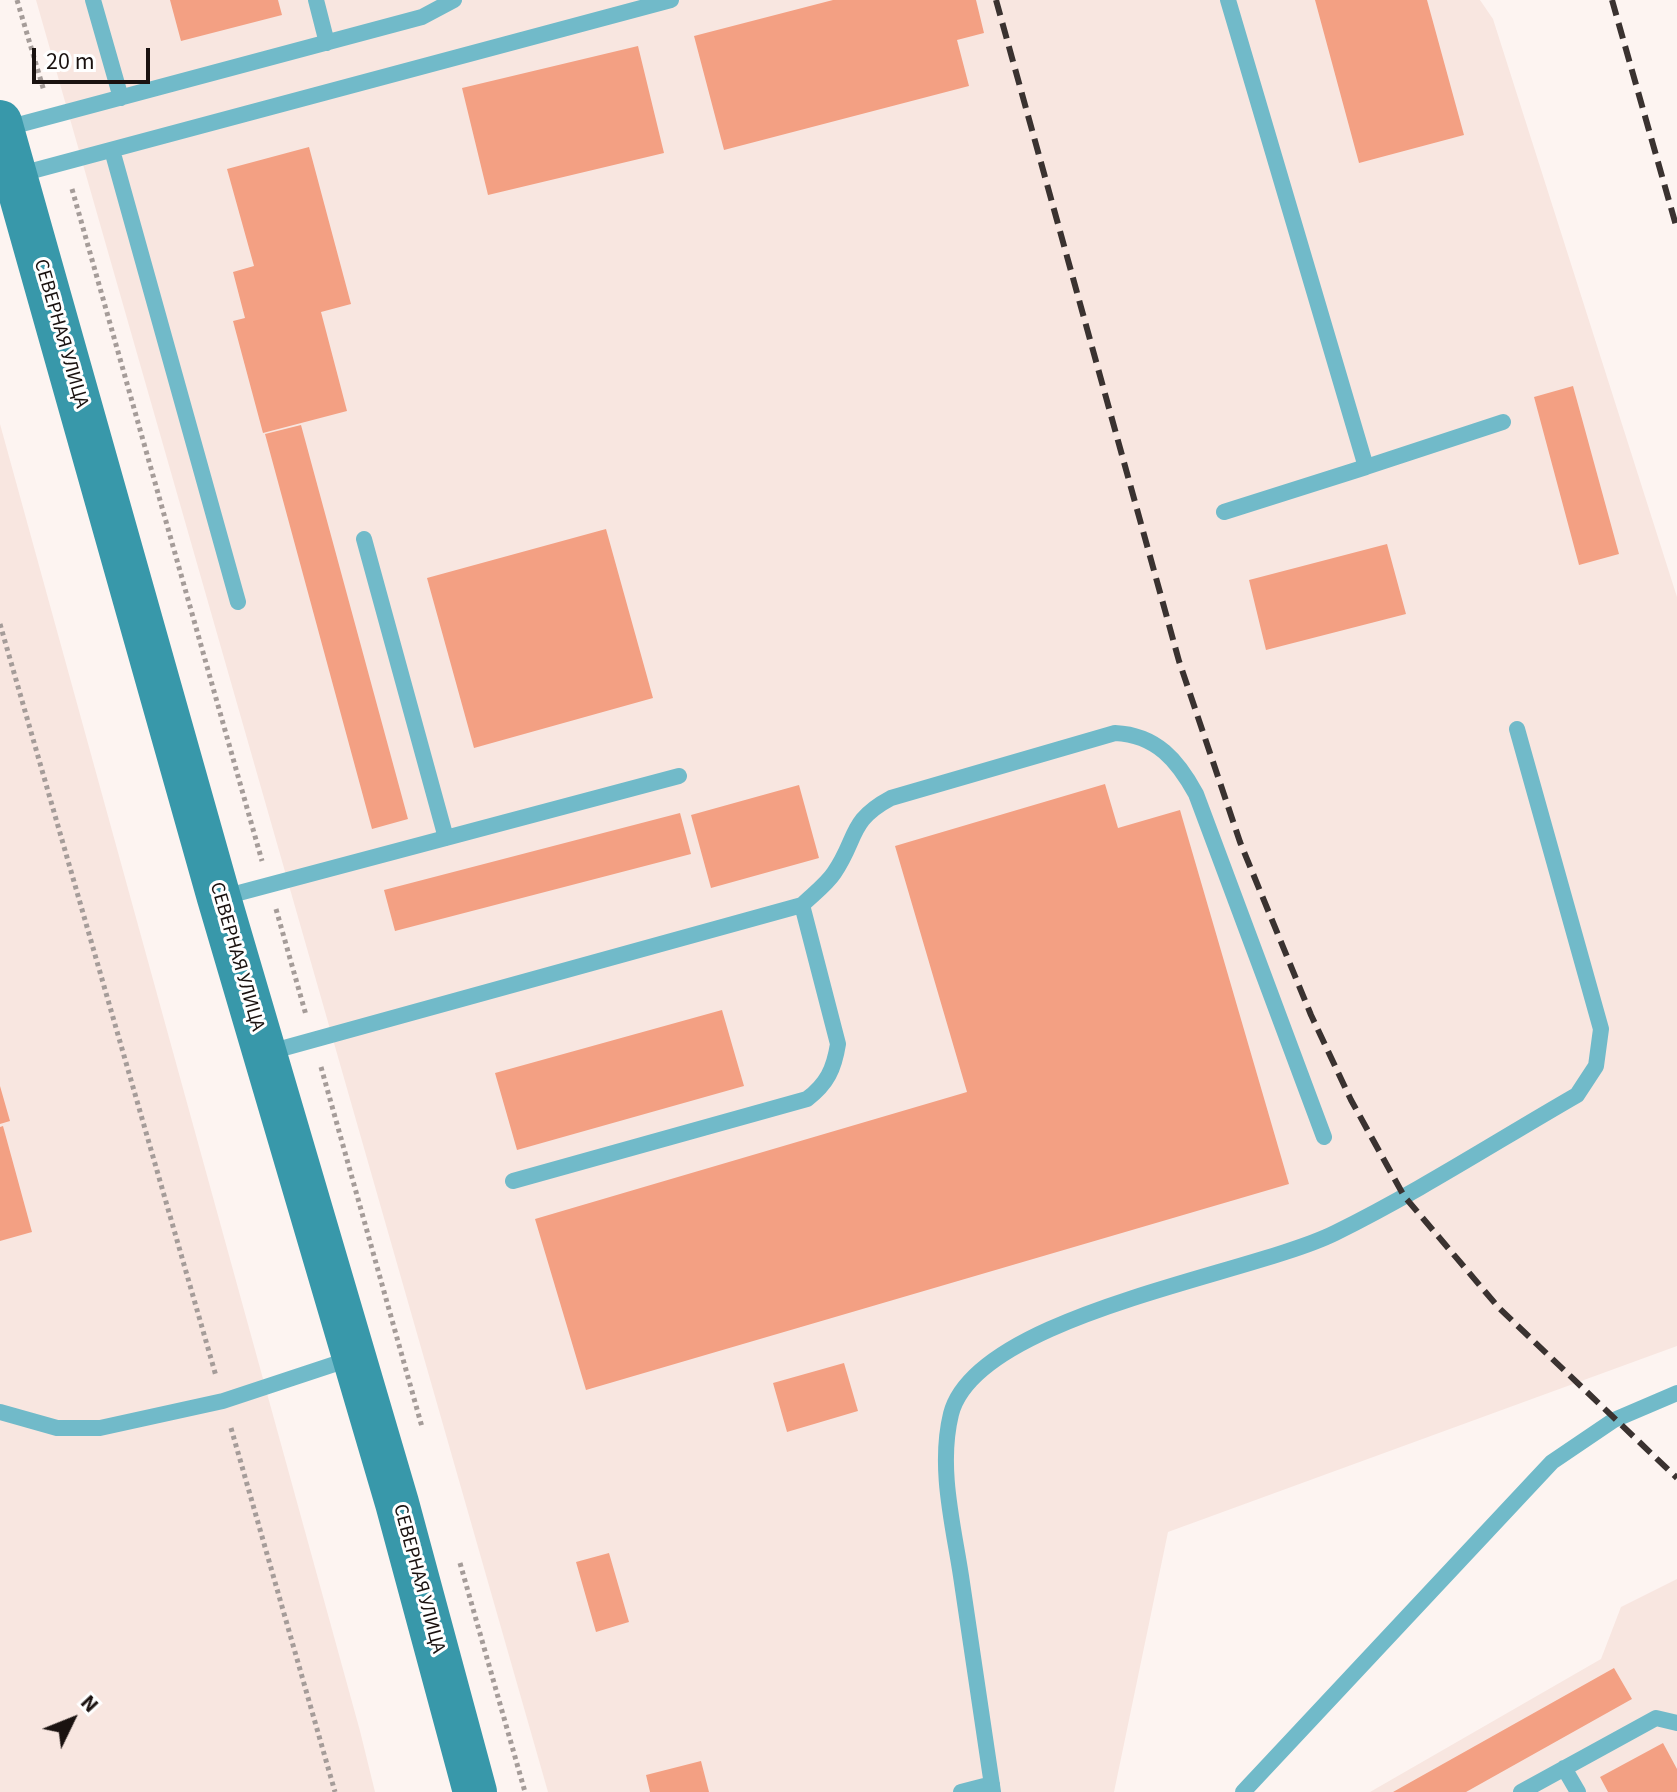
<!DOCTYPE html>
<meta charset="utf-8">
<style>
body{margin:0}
#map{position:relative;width:1677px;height:1792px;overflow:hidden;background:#fdf4f1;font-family:"Source Sans 3",sans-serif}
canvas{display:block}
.north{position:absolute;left:32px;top:1680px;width:80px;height:80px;-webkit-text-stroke:6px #fff;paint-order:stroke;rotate:47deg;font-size:22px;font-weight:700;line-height:32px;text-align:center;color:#1a1210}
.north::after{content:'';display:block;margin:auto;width:28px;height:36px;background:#1a1210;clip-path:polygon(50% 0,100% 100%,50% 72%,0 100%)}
.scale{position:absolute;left:32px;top:48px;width:118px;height:36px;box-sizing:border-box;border:4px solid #1a1210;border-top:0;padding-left:10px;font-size:24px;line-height:28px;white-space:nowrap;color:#1a1210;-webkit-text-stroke:6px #fff;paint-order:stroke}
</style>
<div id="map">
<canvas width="1677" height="1792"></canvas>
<div class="north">N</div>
<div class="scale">20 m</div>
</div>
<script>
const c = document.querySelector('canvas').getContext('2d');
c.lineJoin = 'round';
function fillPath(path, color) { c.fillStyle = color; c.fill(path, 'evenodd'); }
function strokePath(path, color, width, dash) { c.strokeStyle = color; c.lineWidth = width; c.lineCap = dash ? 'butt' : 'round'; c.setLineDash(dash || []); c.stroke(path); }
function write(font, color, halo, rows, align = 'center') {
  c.font = font + ' "Source Sans 3",sans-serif'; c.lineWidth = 6; c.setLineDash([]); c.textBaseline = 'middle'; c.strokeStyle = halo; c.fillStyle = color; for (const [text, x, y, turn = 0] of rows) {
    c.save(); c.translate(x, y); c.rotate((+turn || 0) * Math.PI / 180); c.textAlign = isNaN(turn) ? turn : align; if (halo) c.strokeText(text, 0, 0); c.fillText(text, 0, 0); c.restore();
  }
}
fillPath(new Path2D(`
 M36,0h1444l13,19 184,578v749l-509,186 -54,260h-566z
 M0,424l360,1307 15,61h-375z
 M1677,1579v213h-307l231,-133 20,-52z`), '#f8e6e0');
fillPath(new Path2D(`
 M170,0h108l4,15 -101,26z
 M833,0h143l8,33 -27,7 12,46 -245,64 -30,-114z
 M1315,0h112l37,135 -105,28z
 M638,46l26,107 -176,42 -26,-107z
 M309,147l42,157 -30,8 26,99 -84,22 -30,-112 12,-3 -12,-46 21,-6 -27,-97z
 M1573,386l46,168 -40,11 -45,-168z
 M301,425l107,394 -36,10 -107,-395z
 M606,529l47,169 -179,50 -47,-170z
 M1387,544l19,70 -140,36 -17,-70z
 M1105,784l13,44 62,-18 109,374 -703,206 -51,-171 432,-127 -72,-246z
 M799,785l20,73 -108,30 -20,-73z
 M680,813l11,41 -296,77 -11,-41z
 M722,1010l22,76 -227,64 -22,-77z
 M0,1086l10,35 -10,3z
 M3,1126l29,106 -32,9v-114z
 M844,1363l14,48 -71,21 -14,-49z
 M609,1553l20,69 -33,10 -20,-70z
 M1614,1668l18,31 -166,93h-73z
 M1663,1743l14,26v23h-69l-8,-15z
 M701,1761l8,31h-59l-4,-17z`), '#f3a083');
strokePath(new Path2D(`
 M17,0l27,91
 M72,189l190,672
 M0,624l216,752
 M276,909l30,106
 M321,1067l101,360
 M231,1428l104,364
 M460,1563l65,229`), '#a59c99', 5, [4, 4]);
strokePath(new Path2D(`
 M93,0l28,98
 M316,0l11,43
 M3,129l419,-112 32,-17
 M112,150l126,452
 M17,175l654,-175
 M1366,467l137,-45
 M1224,512l142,-45 -138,-467
 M364,539l82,299
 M220,898l459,-122
 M802,905c10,-10 24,-20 32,-32 24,-35 14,-52 57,-75l224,-65c42,2 63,28 81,61l128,343
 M266,1053l536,-148 36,139c-4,25 -11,40 -31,55l-294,82
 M0,1412l57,16h43l123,-27 130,-43
 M1564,1768l14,24
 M961,1792l31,-8
 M993,1792c-10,-72 -21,-144 -32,-216 -8,-52 -23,-109 -10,-162 25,-99 299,-139 384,-181 83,-41 162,-92 242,-138l19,-29 5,-37 -84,-300
 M1243,1792l309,-330 62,-42 63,-27
 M1521,1792l135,-74 21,5`), '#71bac9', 16);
strokePath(new Path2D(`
 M0,122l219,776 178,605 78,289`), '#3898aa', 44);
strokePath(new Path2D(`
 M996,0l183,661 61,181 71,173 40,85 53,96 95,112 178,170
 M1612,0l65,229`), '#3a3230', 6, [16, 8]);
write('20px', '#1a1210', '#fff', [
 ["СЕВЕРНАЯ УЛИЦА",60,334,74],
 ["СЕВЕРНАЯ УЛИЦА",236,957,74],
 ["СЕВЕРНАЯ УЛИЦА",418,1579,75]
]);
</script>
